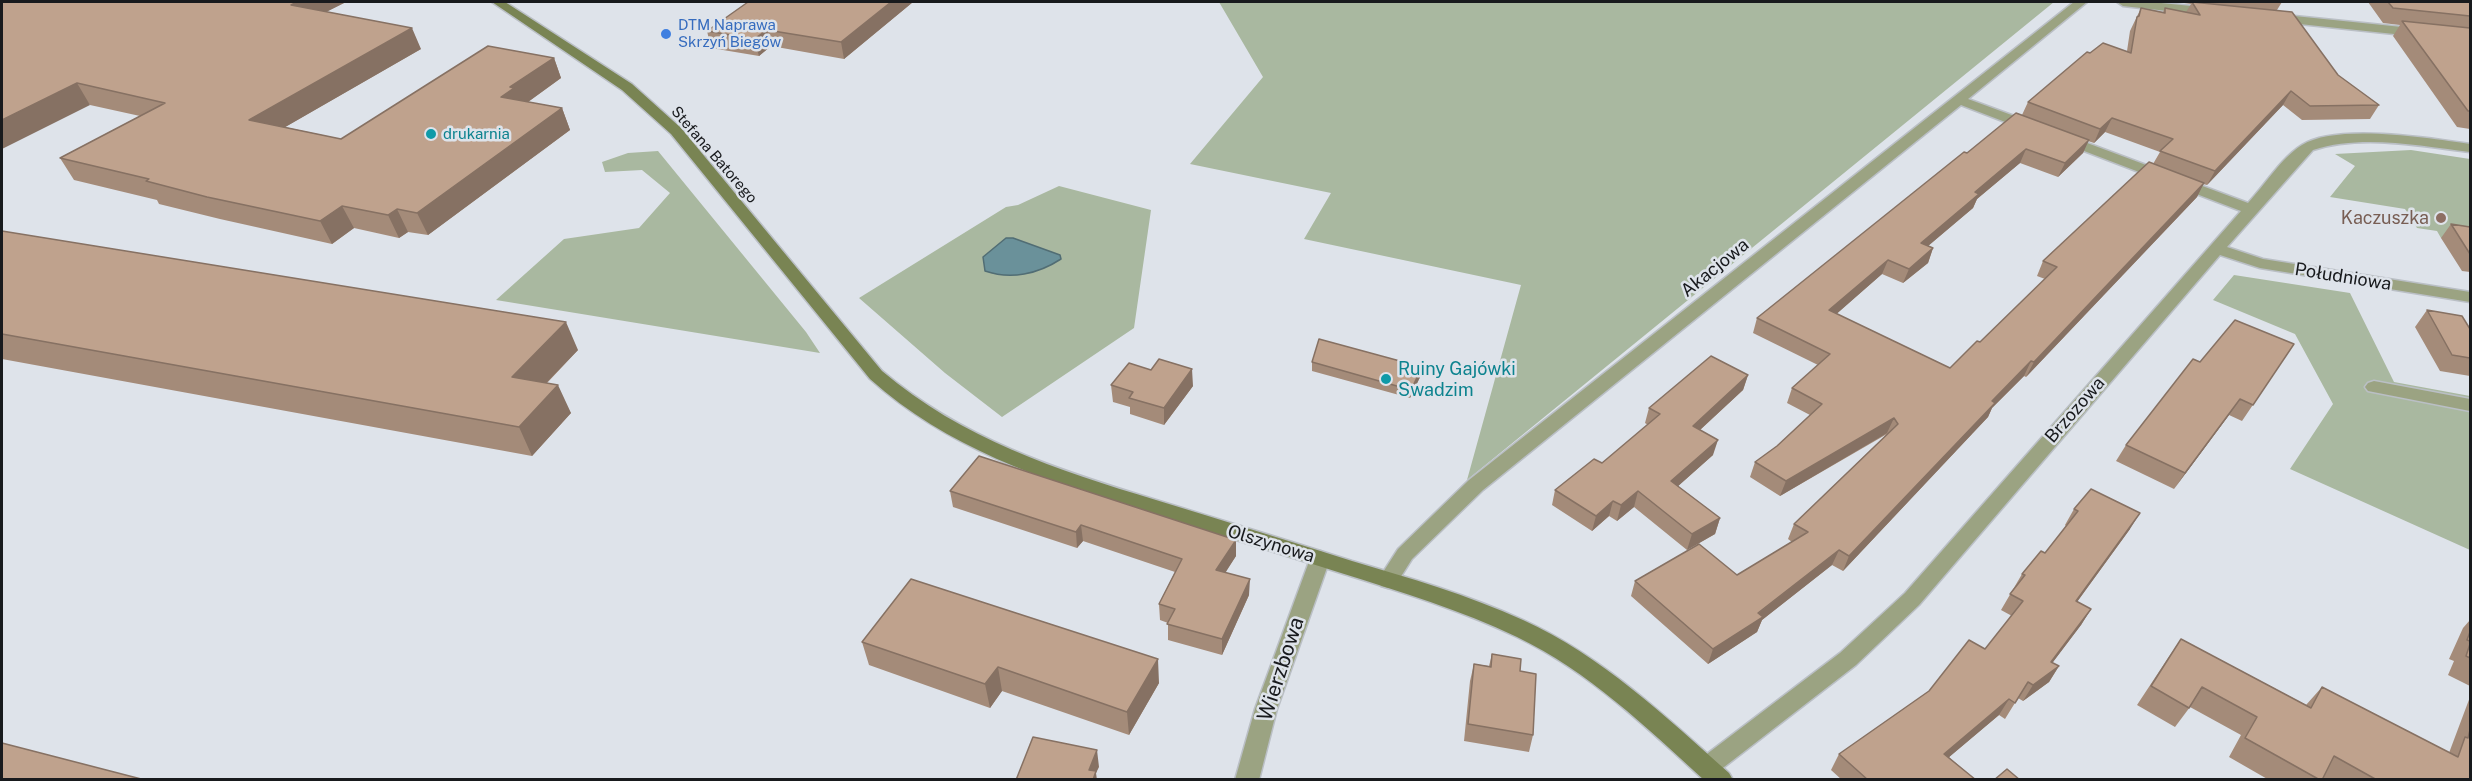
<!DOCTYPE html>
<meta charset="utf-8">
<style>
body{margin:0}
#map{position:relative;width:2472px;height:781px;overflow:hidden;background:#dee3ea;font-family:"Public Sans",sans-serif}
canvas{display:block}
.frame{position:absolute;inset:0;border:3px solid #181a1d;pointer-events:none}
</style>
<div id="map">
<canvas width="2472" height="781"></canvas>
<div class="frame"></div>
</div>
<script>
const c = document.querySelector('canvas').getContext('2d');
c.lineJoin = 'round';
function fillPath(path, color) { c.fillStyle = color; c.fill(path, 'evenodd'); }
function strokePath(path, color, width, dash) { c.strokeStyle = color; c.lineWidth = width; c.lineCap = dash ? 'butt' : 'round'; c.setLineDash(dash || []); c.stroke(path); }
function write(font, color, halo, rows, align = 'center') {
  c.font = font + ' "Public Sans",sans-serif'; c.lineWidth = 5; c.setLineDash([]); c.textBaseline = 'middle'; c.strokeStyle = halo; c.fillStyle = color; for (const [text, x, y, turn = 0] of rows) {
    c.save(); c.translate(x, y); c.rotate((+turn || 0) * Math.PI / 180); c.textAlign = isNaN(turn) ? turn : align; if (halo) c.strokeText(text, 0, 0); c.fillText(text, 0, 0); c.restore();
  }
}
fillPath(new Path2D(`
 M1219,2h835l-587,478 54,-195 -217,-46 27,-46 -141,-29 73,-87z
 M2411,150l59,9v84l-29,-5 -4,-7 -20,-3 -12,-19 -75,-12 25,-31 -20,-12z
 M658,151l148,181 14,21 -324,-53 68,-61 75,-11 31,-35 -28,-23 -37,2 -3,-10 26,-9z
 M1059,186l92,24 -17,118 -132,89 -57,-44 -86,-75 147,-91 12,-2z
 M2234,275l116,18 44,89 76,14v154l-180,-81 43,-65 -38,-70 -82,-34z`), '#a9b8a0');
const water = new Path2D(`
 M1006,238h7l47,17 1,4c-23,15 -50,21 -76,12l-2,-14z`);
fillPath(water, '#6a919a');
strokePath(water, '#516d74', 1.5);
const street = new Path2D(`
 M2074,2h13l-119,97 68,25 2,3 -2,3h-10l-65,-25 -478,385 -71,69 -17,27 -7,2 -7,-2 -3,-6 20,-31 71,-69z
 M2117,2h34l61,6 6,4 -6,4 -89,-10z
 M2275,14l195,20v8l-199,-21v-6z
 M2063,134l185,69c17,-18 33,-45 54,-58 34,-22 129,-7 168,-1v8c-50,-6 -108,-18 -157,-2l-86,97 36,12 207,33v10l-210,-34 -40,-13 -301,350 -63,60 -141,109 -8,3 -8,-3 -4,-7 4,-7 141,-107 65,-60 336,-382 -183,-70 -2,-3z
 M2374,381l96,18v12l-102,-20 -3,-4 3,-4z
 M1320,551l7,3 3,5 -53,150 -18,71h-24l20,-71 55,-150 3,-5z`);
const secondary = new Path2D(`
 M492,2h13l127,82 49,44 201,243c80,68 175,99 274,129 65,20 131,40 196,61 58,17 116,34 171,59 79,36 142,96 206,153l4,7h-29c-58,-53 -116,-109 -187,-143 -56,-27 -116,-45 -176,-64 -68,-21 -135,-43 -203,-64 -97,-30 -191,-61 -268,-130l-199,-245 -49,-44z`);
strokePath(street, '#babfc5', 3);
strokePath(secondary, '#babfc5', 3);
fillPath(street, '#9ba382');
fillPath(secondary, '#798453');
fillPath(new Path2D(`
 M2,2h344l-20,10 95,37 -136,78 56,12 213,-81 7,20 -33,24 34,6 8,22 -142,105 -20,-3 -9,6 -45,-10 -22,16 -112,-25 -61,-15 -2,-4 -83,-20 -14,-22 80,-42 -50,-11z
 M748,2h165l-69,57 -73,-13 -12,10 -48,-8 -4,-17z
 M2177,2h105l-5,8 61,65 41,30 -9,14 -68,1 -19,-15 -76,80 -4,-1 -6,13 -171,180 -2,-1 -32,32 -4,9 -145,154 -11,-6 -70,55 -5,12 -49,32 -77,-68 4,-15 102,-6 55,-33 -4,-3 6,-15 93,-90 -107,62 -30,-19 5,-15 22,-16 33,-31 -23,-12 5,-15 26,-23 -65,-32 4,-15 210,-165 55,-38 6,-13 62,-49 37,-2 3,-20 11,-23 22,4 2,-4 21,4 5,-8zM2105,132l55,20 -7,12 -110,97 -6,15 8,3 -65,63 -30,26 -114,-54 46,-40 21,9 25,-20 5,-15 -5,-2 45,-38 4,-9 43,-36 38,14 25,-24 5,-12 6,2z
 M2368,2h102v127l-13,-2 -64,-91 7,-11 -17,-2z
 M2451,224l19,3v45l-8,-1 -21,-33z
 M2,231l576,119 -31,33 24,30 -39,43 -530,-97z
 M2427,310l43,19v47l-30,-5 -25,-44z
 M2294,344l-52,77 -13,-6 -55,74 -58,-28 10,-16 74,-83z
 M1312,362l110,5 -1,8 -11,23 -98,-27z
 M1748,375l-5,15 -43,40 13,25 -35,31 42,32 -5,16 -28,16 -53,-43 -17,14 -8,-5 -17,15 -40,-26 3,-15 47,-27 46,-38 -3,-2 4,-15z
 M1111,385l82,1 -29,39 -34,-11v-7l-17,-5z
 M950,491l286,65 -11,16 24,23 -27,60 -54,-15v-17l-8,-3 -1,-16 16,-32 -92,-31 -6,7 -124,-41z
 M2074,509l56,20 -53,73 14,7 -10,16 -29,38 7,3 -10,16 -26,19 -5,-3 -13,21 -6,-4 -50,42 27,23h-134l-11,-10 8,-16 90,-63 56,-42 27,-33 -11,-6 21,-36 23,-21 21,-27 -1,-1z
 M2470,620v66l-22,-11 6,-14 -5,-2 14,-31z
 M2181,639l125,66 16,-18 127,66 21,-56v83h-145l-2,-2 -3,2h-51l-40,-23 12,-22 -51,-28 -15,20 -38,-22 31,-47z
 M862,642l297,41 -30,52 -127,-44 -12,17 -121,-43z
 M1492,654l28,17 13,64 -4,17 -65,-11 6,-60 4,-17 15,2z`), '#a48b79');
fillPath(new Path2D(`
 M297,2h49l-46,23 -9,-20z
 M891,2h22l-69,57 -3,-17z
 M412,28l9,21 -160,92 -12,-21z
 M767,30l4,16 -12,10 -5,-17z
 M554,58l7,20 -40,29 -20,-10 9,-10z
 M77,83l13,22 -88,44v-29z
 M2291,91l-8,14 -76,80 8,-14z
 M562,108l8,22 -142,105 -11,-22z
 M2112,118l-7,14 -11,11 6,-14z
 M2089,140l-6,13 -25,24 7,-14z
 M2026,149l-6,14 -43,36 -4,9 -58,49 6,-14 54,-51z
 M2204,183l-7,14 -171,180 8,-15z
 M342,206l12,22 -22,16 -12,-23z
 M397,209l11,23 -9,6 -11,-23z
 M1933,248l-5,15 -25,20 6,-14z
 M1888,260l-6,14 -58,51 5,-15z
 M566,322l12,28 -53,55 -13,-28z
 M2031,361l-7,15 -32,32 -4,9 -145,154 6,-15 143,-155z
 M1422,367l-1,8 -11,23 1,-8z
 M1192,369l1,17 -29,39v-17z
 M1748,375l-5,15 -55,51 5,-15z
 M558,385l13,28 -39,43 -13,-29z
 M2240,399l-11,16 -55,74 11,-16z
 M1894,418l-7,15 -107,63 6,-15z
 M1718,440l-5,15 -46,41 4,-15z
 M1638,491l-4,16 -17,14 4,-16z
 M1613,501l-4,15 -17,15 4,-15z
 M2140,513l-10,16 -64,88 10,-16z
 M1720,518l-5,16 -28,16 5,-16z
 M1081,525l2,16 -6,7 -1,-16z
 M1236,540v16l-19,30 -1,-16z
 M1839,550l-7,15 -70,55 -5,12 -49,32 5,-15z
 M1250,579l-1,16 -27,60v-16z
 M2091,609l-10,16 -40,53 10,-16z
 M1158,659l1,24 -30,52 -2,-23z
 M2059,666l-10,16 -26,19 10,-16z
 M998,667l4,24 -12,17 -5,-24z
 M2009,699l-10,16 -64,54 9,-15z
 M1097,750l2,17 -3,6 1,7h-7l-1,-10z`), '#867163');
const building = new Path2D(`
 M2,2h295l-6,3 121,23 -163,92 92,19 147,-93 66,12 -44,29 4,1 -13,9 61,11 -145,105 -20,-4 -9,6 -46,-9 -22,15 -113,-24 -61,-16 3,-2 -89,-21 105,-55 -88,-20 -75,37z
 M748,2h143l-50,40 -74,-12 -13,9 -47,-8z
 M2192,2l100,10 46,63 41,30 -69,1 -19,-15 -76,80 -55,-20 13,-12 -61,-21 -12,11 -72,-27 59,-50 3,1 13,-10 28,10 6,-36 2,-1 2,-8 24,5v-5l35,7z
 M2388,2h82v14l-77,-8z
 M2402,21l68,7v83h-2z
 M2016,113l73,27 -24,23 -39,-14 -51,43 4,2 -58,49 12,5 -24,21 -21,-9 -59,50 121,58 27,-27 3,1 77,-75 -14,-6 106,-99 55,21 -170,179 -3,-1 -39,40 3,2 -146,153 -10,-6 -81,63 5,4 -50,32 -78,-68 64,-37 38,31 71,-43 -14,-8 104,-100 -4,-6 -108,63 -31,-19 22,-16 45,-42 -30,-16 38,-34 -73,-36 207,-166 3,1z
 M2451,224l19,3v27z
 M2,231l564,91 -54,55 46,8 -39,42 -517,-93z
 M2427,310l35,6 8,13v29l-18,-3z
 M2235,320l59,24 -41,61 -13,-6 -55,74 -59,-28 67,-86 7,3z
 M1319,339l103,28 -11,23 -99,-28z
 M1711,356l37,19 -55,51 25,14 -47,41 49,37 -28,16 -54,-43 -17,14 -8,-4 -17,15 -41,-26 39,-31 8,4 58,-49 -11,-6z
 M1159,359l33,10 -28,39 -35,-10 4,-6 -22,-7 18,-22 22,7z
 M979,456l257,84 -20,30 34,9 -28,60 -55,-15 8,-15 -16,-5 23,-45 -101,-34 -5,7 -126,-41z
 M2091,489l49,24 -64,88 15,8 -40,53 8,4 -26,19 -5,-3 -13,21 -6,-4 -65,55 32,26h-108l-29,-26 90,-63 40,-51 16,9 38,-48 -13,-7 15,-19 -3,-1 19,-23 4,2 33,-42 -4,-2z
 M911,579l247,80 -31,53 -129,-45 -13,17 -123,-42z
 M2470,632v9l-3,-1z
 M2181,639l130,69 11,-21 136,70 7,-20 3,1 2,-8v50h-93l-43,-24 -12,24h-2l-75,-42 12,-21 -55,-30 -13,21 -38,-22z
 M2470,644v14l-4,-2z
 M1492,654l29,5 -1,12 16,3 -3,61 -65,-11 6,-60 17,3z
 M1033,737l64,13 -8,20 7,1 -3,9h-77z
 M2,743l143,37h-143z
 M2007,769l13,11h-26z`);
fillPath(building, '#bfa28d');
strokePath(building, '#867163', 1.5);
for (const [x, y, r, color] of [
 [666,34,6,"#3f7fe0"],
 [431,134,6,"#0f9aa8"],
 [2441,218,6,"#8d6e63"],
 [1386,379,6,"#0f9aa8"]
]) { const dot = new Path2D(); dot.arc(x, y, r, 0, 2 * Math.PI); c.fillStyle = color; c.fill(dot); strokePath(dot, '#dee3ea', 2); }
write('15px', '#366cbe', '#dee3ea', [
 ["DTM Naprawa",678,25],
 ["Skrzyń Biegów",678,42]
], 'left');
write('15px', '#0d838f', '#dee3ea', [
 ["drukarnia",443,134]
], 'left');
write('15px', '#181a1d', '#dee3ea', [
 ["Stefana Batorego",714,155,49]
]);
write('18px', '#785e54', '#dee3ea', [
 ["Kaczuszka",2429,218]
], 'right');
write('18px', '#181a1d', '#dee3ea', [
 ["Akacjowa",1715,268,-39],
 ["Południowa",2343,277,9],
 ["Brzozowa",2075,410,-49],
 ["Olszynowa",1271,544,17]
]);
write('18px', '#0d838f', '#dee3ea', [
 ["Ruiny Gajówki",1398,369],
 ["Swadzim",1398,390]
], 'left');
write('21px', '#181a1d', '#dee3ea', [
 ["Wierzbowa",1281,669,-72]
]);
</script>
